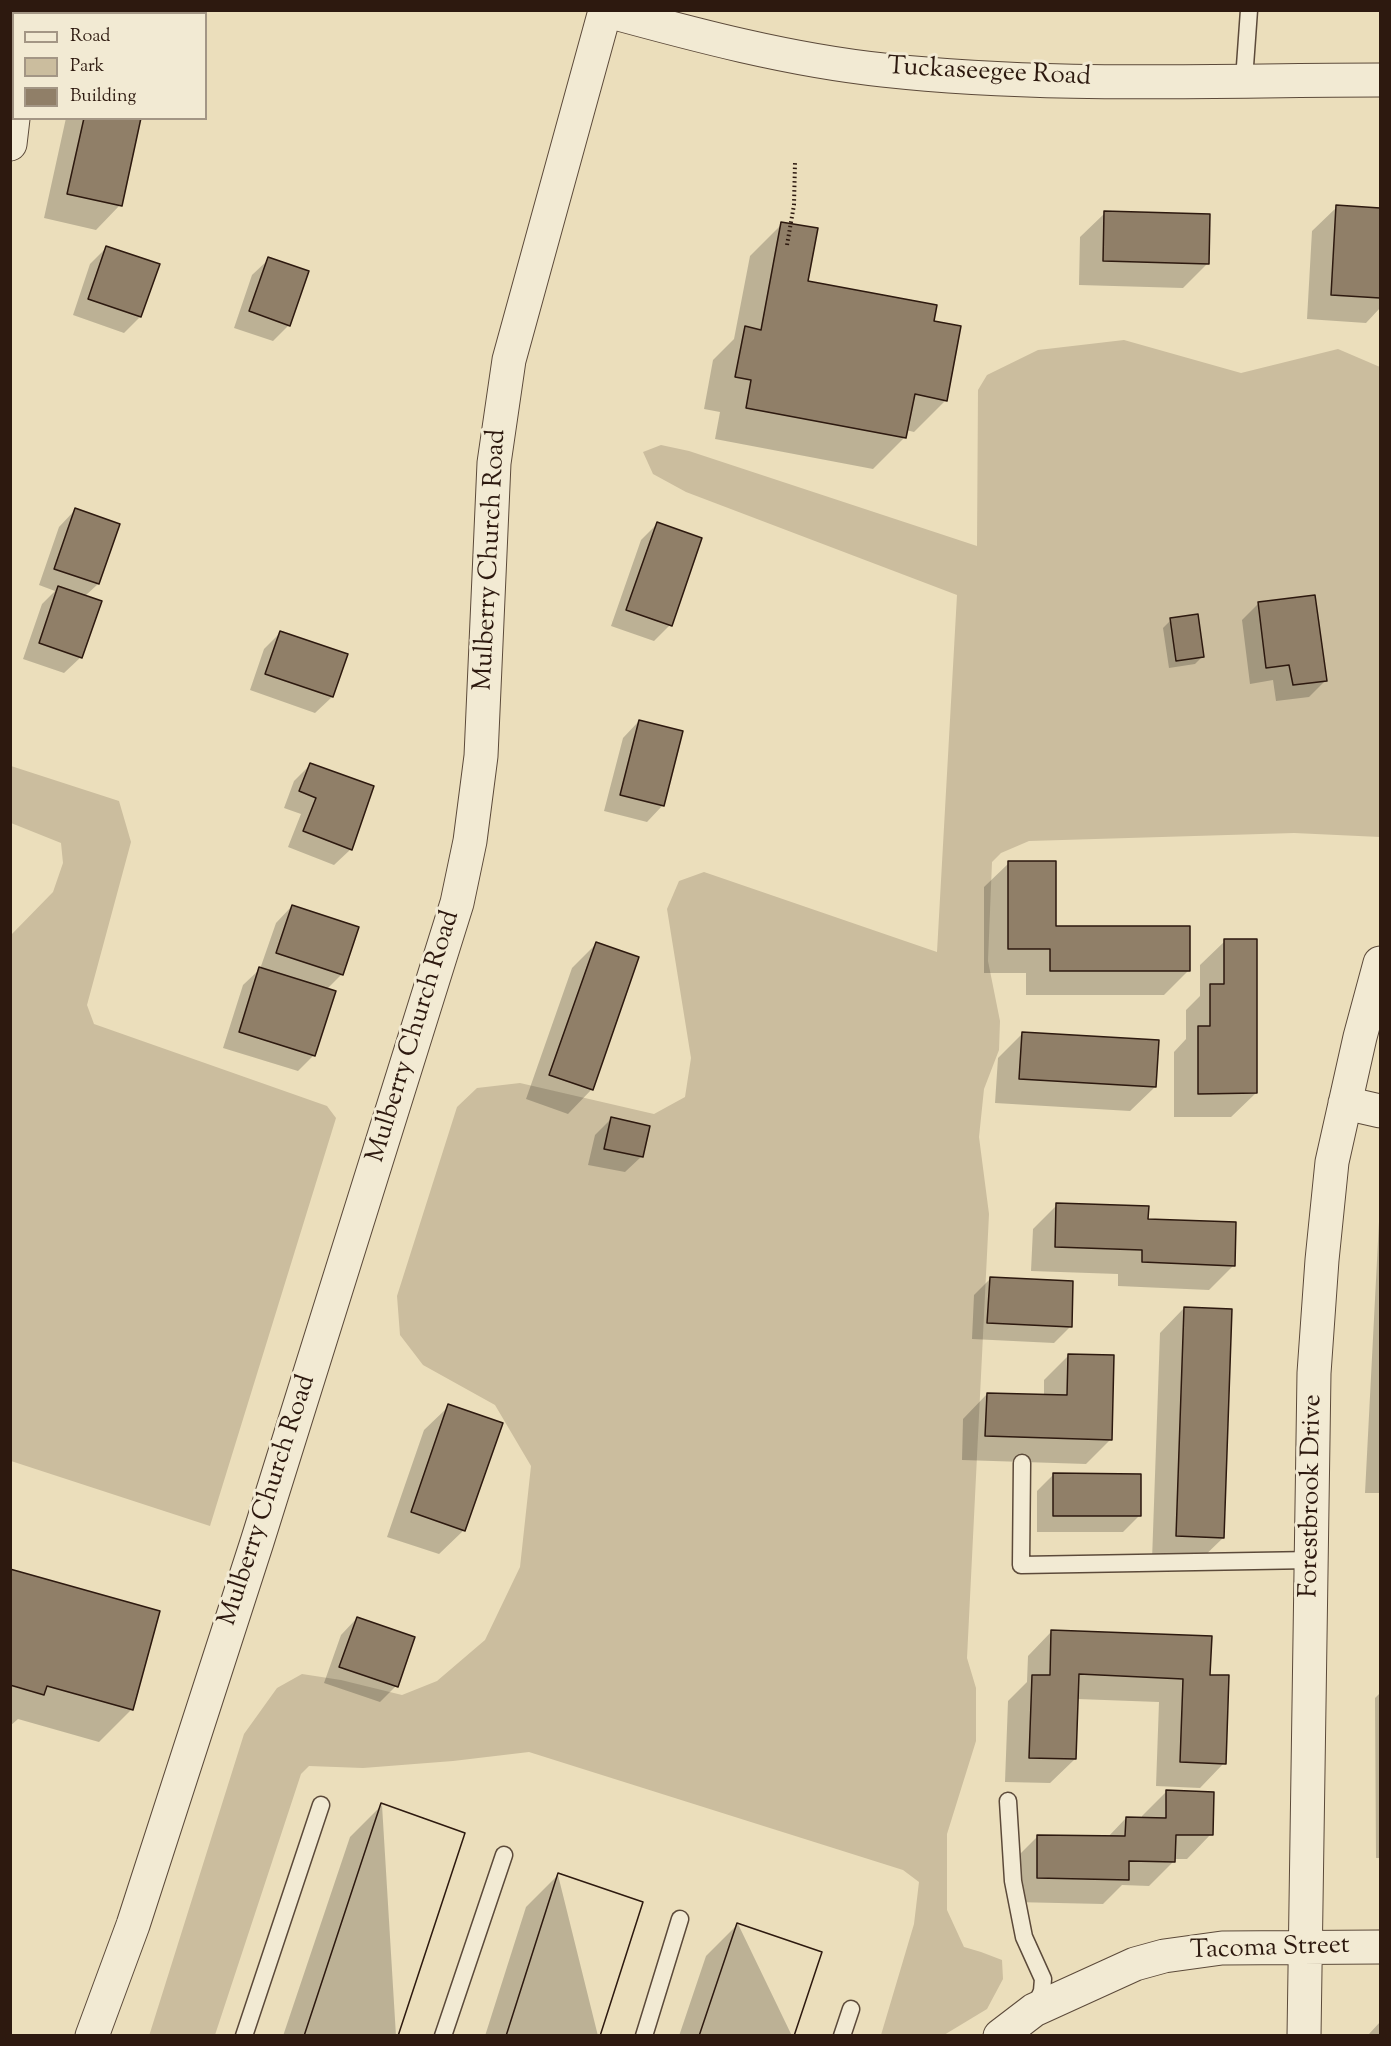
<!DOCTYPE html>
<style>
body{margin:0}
#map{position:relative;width:1391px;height:2046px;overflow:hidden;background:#ebdebb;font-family:"Sorts Mill Goudy",serif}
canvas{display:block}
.frame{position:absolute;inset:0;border:12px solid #2d190f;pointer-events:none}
.legend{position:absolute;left:12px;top:12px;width:195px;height:108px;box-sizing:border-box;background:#f2ead3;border:2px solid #a39685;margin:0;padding:8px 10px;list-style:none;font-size:18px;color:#2d190f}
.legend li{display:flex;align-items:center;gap:12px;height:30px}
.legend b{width:30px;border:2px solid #a39685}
</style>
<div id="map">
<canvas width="1391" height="2046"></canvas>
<div class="frame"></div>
<ul class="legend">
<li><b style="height:8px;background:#f2ead3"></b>Road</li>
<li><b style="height:16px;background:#cbbd9e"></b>Park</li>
<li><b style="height:16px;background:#907f68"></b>Building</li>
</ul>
</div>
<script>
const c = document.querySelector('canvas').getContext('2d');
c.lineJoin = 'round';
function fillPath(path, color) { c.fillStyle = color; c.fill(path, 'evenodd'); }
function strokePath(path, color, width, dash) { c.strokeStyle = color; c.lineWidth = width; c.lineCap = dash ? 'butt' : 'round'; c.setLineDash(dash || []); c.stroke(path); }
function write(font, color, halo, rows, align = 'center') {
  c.font = font + ' "Sorts Mill Goudy",serif'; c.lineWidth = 6; c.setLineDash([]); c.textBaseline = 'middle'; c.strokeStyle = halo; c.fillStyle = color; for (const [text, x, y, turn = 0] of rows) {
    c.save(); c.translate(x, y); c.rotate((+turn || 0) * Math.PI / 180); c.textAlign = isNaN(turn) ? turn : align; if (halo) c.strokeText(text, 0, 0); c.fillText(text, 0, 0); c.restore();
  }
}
fillPath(new Path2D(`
 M1124,340l117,33 97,-24 42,18v470l-86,-4 -265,8 -28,12 -9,9 -4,99 12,60 -1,29 -15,39 -5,48 10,77 -22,444 9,30v53l-29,93v76l17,37 17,5 21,8 1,19 -16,30 -43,26h-63l33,-111 5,-42 -16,-12 -374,-118 -76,9 -90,7 -54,-2 -8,8 -86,261 -66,1 95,-302 33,-46 25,-14 39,6 61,15 35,-14 48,-41 35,-73 11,-101 -36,-61 -72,-40 -23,-30 -3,-39 60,-189 20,-19 43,-5 134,31 31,-17 6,-39 -24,-149 12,-28 25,-9 233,80 20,-357 -271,-103 -33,-18 -10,-22 18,-7 28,6 288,95 1,-156 9,-15 51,-25z
 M11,766l108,35 12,41 -44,163 7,19 233,82 9,12 -126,408 -199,-65v-526l42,-43 10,-29 -2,-20 -50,-20z`), '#cbbd9e');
fillPath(new Path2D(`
 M84,10h116l-1,4h-116z
 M66,118h73l-19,87 -24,25 -52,-12z
 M1337,207l43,3v98l-14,15 -59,-4 5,-88z
 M1105,213l102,51 -24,24 -104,-3 1,-48z
 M782,224l24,58 126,40 14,78 -32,32 -8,-2 -1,7 -32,32 -158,-30 5,-27 -16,-3 9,-49 21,-21 16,-83z
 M107,247l33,70 -16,16 -51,-18 17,-51z
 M269,259l20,66 -16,16 -39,-13 18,-53z
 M75,510l23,74 -13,12 -4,61 -17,16 -41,-14 19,-55 13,-13 -16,-6 20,-58z
 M657,524l13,101 -16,16 -43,-15 30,-86z
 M1314,597l11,84 -16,16 -33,4 -3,-21 -23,4 -8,-64 16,-16z
 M1171,620l32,36 -8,8 -26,4 -6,-40z
 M280,633l66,22 -14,42 -17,16 -65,-23 14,-41z
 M639,721l24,84 -16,17 -43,-11 19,-73z
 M310,765l41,84 -17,16 -46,-18 13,-33 -17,-6 10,-27z
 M1009,863l46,64 133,44 -24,24h-138v-22h-42v-86z
 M292,906l50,68 -16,16 -12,65 -16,16 -75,-23 20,-63 17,-16 16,-46z
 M1225,941l31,152 -25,24h-57v-65l12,-13v-29l14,-14v-31z
 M596,944l-4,145 -24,25 -42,-15 46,-131z
 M1023,1033l132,54 -25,24 -135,-8 3,-45z
 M611,1119l31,37 -17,16 -37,-7 7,-30z
 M1380,1202v291h-15z
 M1057,1205l90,15 87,45 -25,25 -91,-4v-12l-87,-3 2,-42z
 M990,1279l80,48 -16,16 -82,-4 2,-44z
 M1184,1308l39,230 -25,24 -46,-2 8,-227z
 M1069,1355l42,84 -25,25 -124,-4 1,-41 24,-25 57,2v-16z
 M449,1406l15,124 -25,24 -52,-17 37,-107z
 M1053,1475l86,41 -16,16h-86v-41z
 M10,1570l121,140 -32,32 -81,-23 -8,7z
 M357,1618l39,68 -16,16 -56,-19 17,-48z
 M1052,1631l156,45 16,87 -24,25 -44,-2 3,-84 -82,-3 -2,60 -25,24 -45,-1 3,-81 19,-19 1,-26z
 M1380,1693v165h-4l-1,-160z
 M1167,1791l44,43 -24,25h-13v2l-25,25 -27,-1 -19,19 -90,-2v-41l25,-25 69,2 19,-20 16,1v-3z
 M382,1805l14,231h-113l67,-199z
 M558,1875l40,161h-113l41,-129z
 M738,1924l54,112h-113l27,-80z
 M1380,2022v14h-11v-2z`), '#0003');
const building = new Path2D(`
 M110,10h92l-1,4h-82z
 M84,118h57l-19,88 -55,-12z
 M1336,205l44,3v90l-49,-3z
 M1104,211l106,3 -1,50 -106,-3z
 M781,222l37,6 -10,53 129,24 -3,16 27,5 -14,75 -32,-7 -9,44 -160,-30 5,-28 -16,-3 10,-51 16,4z
 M106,246l54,18 -19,53 -53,-18z
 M268,257l41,14 -19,55 -41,-15z
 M75,508l45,16 -21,60 -45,-15z
 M657,522l45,16 -30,88 -46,-16z
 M58,586l44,15 -20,57 -43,-15z
 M1315,595l12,86 -34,4 -4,-20 -23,3 -8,-66z
 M1198,614l6,43 -28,4 -6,-43z
 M280,631l68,23 -15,43 -68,-23z
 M639,720l44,11 -19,75 -44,-11z
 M310,763l64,23 -22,64 -49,-19 13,-33 -17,-7z
 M1008,861h48v65h134v45h-140v-22h-42z
 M292,905l67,22 -16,48 -67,-22z
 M1224,939h33v154l-59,1v-68h12v-42h14z
 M596,942l43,15 -46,133 -44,-15z
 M259,967l77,24 -21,65 -76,-24z
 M1022,1032l137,8 -3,47 -137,-8z
 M611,1117l39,9 -7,31 -39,-8z
 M1056,1203l93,3 -1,13 88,3 -1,44 -93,-4v-12l-87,-3z
 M990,1277l83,4 -1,46 -85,-4z
 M1184,1307l48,2 -8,229 -48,-2z
 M1068,1354l46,1 -2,85 -127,-4 2,-43 80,2z
 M448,1404l55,19 -38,108 -54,-19z
 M1053,1473l88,1v42h-88z
 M10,1569l150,42 -27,99 -86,-24 -3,9 -34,-10z
 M357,1617l58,20 -17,50 -59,-20z
 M1051,1630l161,6 -2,39h19l-3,89 -46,-2 3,-83 -104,-5 -3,85 -47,-1 3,-83h18z
 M1166,1790l48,2 -1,43h-37l-1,27 -46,-1v19l-92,-2v-43l88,1 1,-19 40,1z
 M381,1803l84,30 -67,203h-94z
 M381,1803l84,30 -67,203h-94z
 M558,1873l85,29 -43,134h-94z
 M558,1873l85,29 -43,134h-94z
 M737,1923l85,29 -28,84h-95z
 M737,1923l85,29 -28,84h-95z`);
fillPath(building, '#907f68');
strokePath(building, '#2d190f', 1.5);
const service = new Path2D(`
 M1244,80l5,-70
 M1022,1463l-1,102 291,-5
 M1008,1801l5,80 11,56 19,42 -1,12 -8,18
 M244,2036l77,-231
 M443,2036l61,-181
 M644,2036l36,-117
 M842,2036l9,-27`);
const minor = new Path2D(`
 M22,14v-4
 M10,36h4
 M10,144l4,-34
 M1345,1103l35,8
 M1000,2036l34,-26 101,-46 29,-8 58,-8 158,-1
 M1304,2036l10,-663 8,-113 10,-98 28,-125 20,-74`);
const tertiary = new Path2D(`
 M604,10c91,25 185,50 279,60 165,18 332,10 497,10
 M92,2036l41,-111 124,-383 200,-639 13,-62 11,-85 13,-293 15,-103 96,-349`);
strokePath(service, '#5c4a3a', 19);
strokePath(minor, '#5c4a3a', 35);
strokePath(tertiary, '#5c4a3a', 35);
strokePath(new Path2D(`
 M787,245l7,-40 1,-42`), '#2d190f', 4, [1.5, 3]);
strokePath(service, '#f2ead3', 16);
strokePath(minor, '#f2ead3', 33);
strokePath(tertiary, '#f2ead3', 33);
write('26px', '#2d190f', '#f2ead3', [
 ["Tuckaseegee Road",989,74,3],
 ["Mulberry Church Road",492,560,-87],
 ["Mulberry Church Road",415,1037,-73],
 ["Forestbrook Drive",1313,1496,-89],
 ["Mulberry Church Road",269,1501,-72],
 ["Tacoma Street",1270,1950,-2]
]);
</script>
